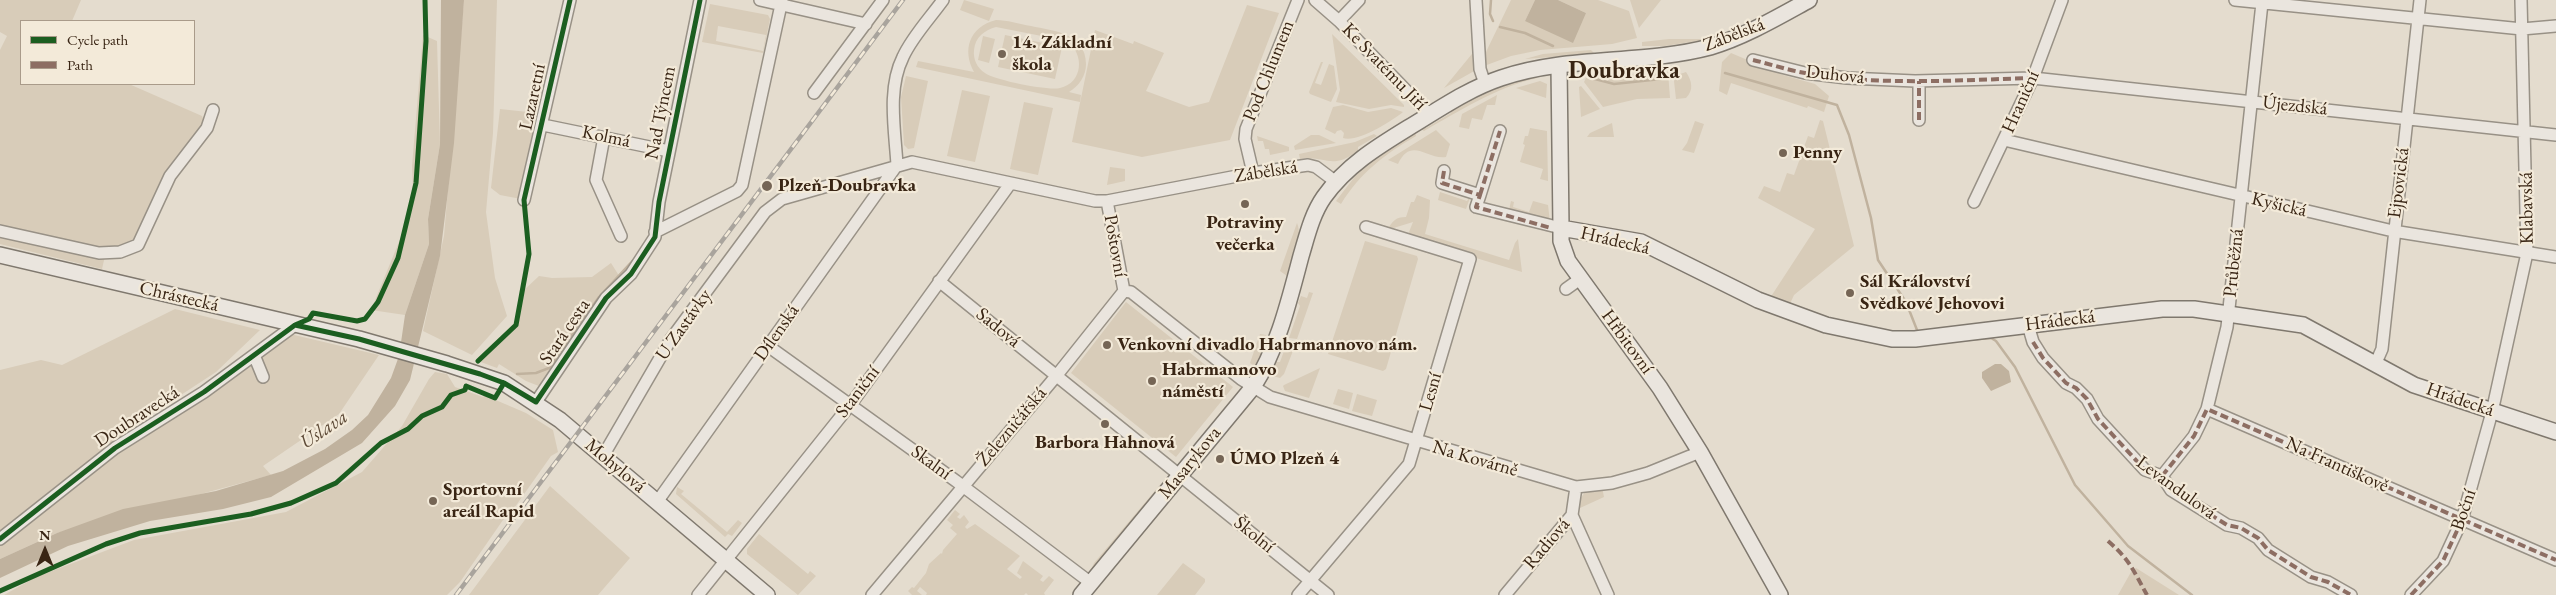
<!DOCTYPE html>
<meta charset="utf-8">
<style>
body{margin:0}
#map{position:relative;width:2556px;height:595px;overflow:hidden;background:#e4dcce;font-family:"EB Garamond",serif}
canvas{display:block}
.legend{position:absolute;left:20px;top:20px;width:175px;height:65px;box-sizing:border-box;background:#f3ead9;border:1px solid #a99b8a;margin:0;padding:6px 9px;list-style:none;font-size:15px;color:#392514}
.legend li{display:flex;align-items:center;gap:10px;height:25px}
.legend b{width:25px;border:1px solid #a99b8a}
.north{position:absolute;left:20px;top:525px;width:50px;height:50px;-webkit-text-stroke:4px #f3ead9;paint-order:stroke;rotate:0deg;font-size:14px;font-weight:700;line-height:20px;text-align:center;color:#392514}
.north::after{content:'';display:block;margin:auto;width:18px;height:22px;background:#392514;clip-path:polygon(50% 0,100% 100%,50% 72%,0 100%)}
</style>
<div id="map">
<canvas width="2556" height="595"></canvas>
<ul class="legend">
<li><b style="height:6px;background:#1b5e20"></b>Cycle path</li>
<li><b style="height:6px;background:#8d6e63"></b>Path</li>
</ul>
<div class="north">N</div>
</div>
<script>
const c = document.querySelector('canvas').getContext('2d');
c.lineJoin = 'round';
function fillPath(path, color) { c.fillStyle = color; c.fill(path, 'evenodd'); }
function strokePath(path, color, width, dash) { c.strokeStyle = color; c.lineWidth = width; c.lineCap = dash ? 'butt' : 'round'; c.setLineDash(dash || []); c.stroke(path); }
function write(font, color, halo, rows, align = 'center') {
  c.font = font + ' "EB Garamond",serif'; c.lineWidth = 4.5; c.setLineDash([]); c.textBaseline = 'middle'; c.strokeStyle = halo; c.fillStyle = color; for (const [text, x, y, turn = 0] of rows) {
    c.save(); c.translate(x, y); c.rotate((+turn || 0) * Math.PI / 180); c.textAlign = isNaN(turn) ? turn : align; if (halo) c.strokeText(text, 0, 0); c.fillText(text, 0, 0); c.restore();
  }
}
fillPath(new Path2D(`
 M0,0h81l-9,21h-51v63h108l73,32 5,12 -37,48 -32,69 -18,7 -120,-21v-181l7,-14 -7,-4z
 M464,0h33l-4,133 -7,79 9,66 12,38 -35,39 -49,-24 21,-95z
 M964,0l30,9 -5,12 -29,-11z
 M1511,0h24l-10,21 61,-8 -28,-13h40l31,11 8,27 -25,6 -72,6 -29,6 -27,10 2,-14z
 M1630,0h31l-22,28z
 M710,4l58,11 2,4 -7,34 -61,-11zM718,26l48,9 -3,16 -47,-10z
 M1247,5l32,8 -49,127 -88,17 -70,-15 23,-112 38,14 1,-3 30,12 -18,38 43,16 20,-5z
 M996,20c11,0 23,4 35,6 23,5 55,7 55,38 0,12 -7,22 -17,28l12,3 -1,7 -164,-35 2,-6 56,11c-12,-22 -5,-45 22,-52zM996,27l71,14c18,13 16,42 -7,47 -12,3 -66,-8 -75,-15 -8,-5 -12,-14 -11,-23 1,-13 11,-20 22,-23z
 M1332,34l72,71v2l-13,-2 -22,4 -33,-7 4,-12z
 M423,35l14,6 3,103 -12,75 1,25 -24,71 -34,-5 30,-73 12,-46 -1,-25z
 M1005,35l57,12 -7,32 -57,-12z
 M983,36l12,3 -6,24 -11,-3z
 M1669,39h33l1,1 -38,6h-23v-4z
 M1476,49v21l-32,18z
 M1591,50l4,4 -70,5 18,-5z
 M1731,53l52,22 32,9 14,12 -5,16 -16,-6 -1,2 -76,-25 -4,12 -8,-4 3,-29z
 M1321,62h2l-8,21 6,2 8,-21 5,2 3,23 -6,13 -21,-8 -1,-2z
 M1668,72l2,26 -33,1 -34,8 -19,-25 2,-4z
 M1686,72c6,9 8,18 0,26l-10,1 -2,-18 3,-6z
 M1538,75l-1,3c-42,10 -76,32 -113,53l-5,-3 4,-2 3,2 25,-15v-4l37,-20z
 M906,76l22,5 -14,67 -6,1 -4,-4 -3,-48z
 M1540,81l7,3 -1,14 -30,-10z
 M1581,86l19,23 -19,8 -2,-30z
 M962,90l28,6 -15,66 -28,-6z
 M1497,95l-2,10h-8l-5,15 -10,-2 -3,11 -10,-2 3,-13z
 M1024,102l29,6 -15,67 -28,-6z
 M1343,105l25,7 23,-4 12,4c-11,9 -46,31 -60,26l1,-5 -3,-3 -4,1 -2,3 -10,-5 8,-22z
 M500,109l37,4 -16,86 -21,-4 -9,-7z
 M1820,120l3,1 31,125 -60,49 -5,11 -19,-8 45,-69 -57,-31 6,-12 16,6 7,-19 7,2 14,-39 6,2z
 M1695,121l9,3 -10,29 -12,-3 5,-7z
 M1612,123l2,14h-27l3,-4z
 M1530,128l17,3 1,50 -8,-2 3,-10 -23,-7 5,-17 -2,-1 2,-8h3z
 M1415,130l1,6c-31,18 -56,37 -75,68l-5,-3 27,-35z
 M1436,130l14,14 -4,13c-19,3 -35,-21 -48,7l-10,-4z
 M1374,134l3,2 -19,11v4c-28,20 -31,4 -58,8l-1,-5 56,-12z
 M1311,135h8l17,8 -41,7 -1,-4z
 M1257,136l32,11v4l-19,4 -1,-6h-4l-2,-8h-5z
 M1110,167l15,2v12l-18,4z
 M1440,192l27,9 4,-6 -5,14 -28,-9z
 M1417,195l13,5 -1,18 -4,16 84,26 6,-17 3,-4 4,33 -115,-35 6,-15 -26,8c6,-9 8,-13 19,-13l5,-15h3z
 M1511,201l3,1 -1,5 16,5 4,-11 15,4 2,17 -41,-12z
 M1297,223c6,14 -3,39 -10,53l-7,-5z
 M0,232l105,24 -3,13 -102,-25z
 M1365,241l52,15 1,3 -32,110 -3,2 -55,-17z
 M611,263l12,19 -79,106 -18,-7 -27,-17 -2,4 -19,-7 38,-36 6,-33 17,-16 13,2 40,-1z
 M1309,292l4,1 -16,46 -8,-1 11,-32 -2,-3 3,-7 6,2z
 M1126,302l107,85 -57,70 -105,-84z
 M175,309l85,21 -44,42 -84,55 12,8 146,-101 89,21 -40,59 -76,52 8,9 -214,58 -57,26v-189l41,-10 21,5z
 M1260,334l6,1 -1,13 -9,19 -6,-4z
 M1288,340l8,3 -12,31 -4,4 -11,-3 7,-13h4z
 M1320,368l-11,30 -24,-7 -2,-5 1,-1z
 M435,372l12,2 8,13 28,10 1,-2 42,18 27,17 5,22 -7,4 -41,58 -7,6 -43,62 -13,13h-443l32,-18 98,-37 152,-28 76,-40 40,-46 27,-47z
 M1338,389l15,4 -4,16 -16,-5z
 M1357,394l20,6 -5,16 -20,-5z
 M1163,485l-70,87h-3l4,-9 65,-77z
 M550,486l80,72 -32,37h-129z
 M677,487l7,4 -3,3 46,38 11,-12 4,3 -10,13 -4,-2 -3,3 -49,-43z
 M1602,487l2,10 -24,11 -1,-4c4,-14 10,-15 23,-17z
 M955,510l5,4 -3,3 3,2 4,-4 5,7 -4,5 2,2 8,-5 45,32 -13,13 13,10 2,-2 -5,-4 6,-12 20,15 -3,4 3,2 6,-6 5,4 -10,13 1,2h-17l-2,-2 -2,2h-98l1,-2 -7,-6 -3,4 5,4h-10l-4,-4 4,-4 2,1 12,-15 3,-9 12,-11 1,1 1,-4 14,-16 -7,-6 3,-3 -6,-5z
 M759,534l49,40 2,-3 6,5 -18,19 -51,-41v-5z
 M1183,563l22,16v3l-10,13h-38z
 M2136,568l43,27h-61l13,-23z`), '#d8ccb9');
fillPath(new Path2D(`
 M441,0h23l-10,143 -14,113 -30,124 -15,26 -33,37 -91,54 -48,12 -73,12 -82,25 -68,32v-19l57,-26 66,-24 93,-18 67,-20 42,-22 27,-19 16,-15 23,-37 8,-22 6,-41 24,-71 -1,-25 12,-75z
 M1535,0h23l28,13 -13,30 -48,-22z
 M1995,364h6l8,7 2,11 -20,9 -9,-13v-6z`), '#c0b29e');
strokePath(new Path2D(`
 M1491,0l-1,14 3,7
 M1500,27l25,6 28,13
 M1725,73l112,32 12,30 22,83 7,42 28,42 11,28
 M1595,79l19,5 47,-5
 M1967,340l24,-2 5,3 19,26 60,118 53,61 64,49
 M517,374l19,-1 13,-5 50,-71 38,-41`), '#c0b29e', 2.5);
const street = new Path2D(`
 M760,0l106,24
 M1315,0l24,21 91,94
 M1476,0l4,69 5,15
 M2235,0l287,29 34,-3
 M1339,21l20,-21
 M1753,60l52,13 42,5 68,3 118,-3 523,57
 M814,93l69,-93
 M1919,120v-39
 M543,125l126,26
 M604,137l-8,43 25,56
 M2004,140l389,91 163,26
 M897,165c-2,-35 -10,-76 6,-108 9,-20 27,-39 40,-57
 M1444,171l-2,12 38,12 -4,12 85,21
 M1253,173l-8,-34 1,-10 52,-129
 M1480,195l20,-64
 M524,200l46,-200
 M1107,201l17,90
 M1974,202l59,-124 29,-78
 M0,231l99,22 21,-1 18,-7 32,-69 37,-48 6,-18
 M655,232l82,-41 5,-6 40,-185
 M939,281l389,314
 M1566,289l14,-10
 M1124,291l7,1 110,87 29,18 306,90 36,-4 36,-10 52,-21
 M2028,325l5,17 10,16 23,25 10,5 11,11 11,20 47,51 17,6 9,14 56,35 14,3 17,10 10,12 43,27 17,5 23,13
 M768,346l188,135 135,102
 M254,355l9,22
 M2375,365l7,-16 38,-349
 M536,402l70,-104 25,-24 24,-37 4,-35 41,-202
 M2207,409l349,151
 M603,456l68,-117 94,-127 17,-13 130,-37 183,39h12l146,-28 55,-8 8,2 20,15
 M2162,476l32,-40 13,-27 20,-82 35,-324
 M657,502l240,-337
 M1572,515l36,80
 M0,539l115,-91 89,-56 91,-67
 M698,595l156,-195 156,-216
 M872,595l185,-220 67,-84
 M1298,595l111,-131 61,-205 -104,-32
 M1505,595l67,-80 4,-28
 M2411,595l32,-34 19,-41 30,-108 35,-159 -6,-253`);
const secondary = new Path2D(`
 M1559,66l2,162v13l7,20 92,127 40,64 80,143
 M1561,228l80,14 117,58 68,25 66,14h23l247,-30h32l109,16 111,60 142,47
 M0,255l359,84 88,25 57,19 56,37 207,175
 M1081,595l172,-208c25,-39 36,-86 48,-131 6,-20 11,-42 23,-59 22,-31 53,-50 84,-69 30,-18 60,-39 93,-50 67,-23 141,-13 209,-31 34,-10 68,-30 99,-47`);
strokePath(street, '#989186', 14);
strokePath(secondary, '#7f786e', 18);
strokePath(street, '#eae5de', 11);
strokePath(secondary, '#eae5de', 15);
const rail = new Path2D(`
 M456,595l447,-595`);
strokePath(rail, '#a9a49d', 4.5);
strokePath(rail, '#f3ead9', 2.5, [8]);
strokePath(new Path2D(`
 M1753,60c17,4 34,10 52,13 72,13 155,7 228,5
 M1919,120v-39
 M1444,171l-2,12 38,12 -4,12 75,21
 M1480,195l20,-64
 M2033,342l10,16 23,25 10,5 11,11 11,20 47,51 17,6 9,14 56,35 14,3 17,10 10,12 43,27 17,5 23,13
 M2162,476l32,-40 13,-27 349,151
 M2108,541c22,19 25,29 39,54
 M2411,595l32,-34 19,-41`), '#8d6e63', 4, [8, 4]);
strokePath(new Path2D(`
 M295,325l64,14 121,35 24,9 32,19 70,-104 25,-24 24,-37 4,-35 41,-202
 M478,361l38,-36 13,-71 -5,-54 46,-200
 M0,539l115,-91 89,-56 91,-67 14,-6 4,-6 44,8 8,-2 13,-17 20,-44 18,-75 10,-142 -1,-41
 M0,591l106,-47 34,-11 111,-19 40,-11 45,-20 45,-40 27,-14 14,-13 20,-9 9,-12 14,-5 1,-4 29,12 9,-15`), '#1b5e20', 5);
for (const [x, y, r, color] of [
 [1002,54,5,"#756555"],
 [1783,153,5,"#756555"],
 [767,186,6,"#756555"],
 [1245,204,5,"#756555"],
 [1850,293,5,"#756555"],
 [1107,345,5,"#756555"],
 [1152,381,5,"#756555"],
 [1105,424,5,"#756555"],
 [1220,459,5,"#756555"],
 [433,501,5,"#756555"]
]) { const dot = new Path2D(); dot.arc(x, y, r, 0, 2 * Math.PI); c.fillStyle = color; c.fill(dot); strokePath(dot, '#f3ead9', 2); }
write('19px', '#392514', '#f3ead9', [
 ["Zábělská",1734,35,-21],
 ["Ke Svatému Jiří",1384,67,46],
 ["Pod Chlumem",1269,71,-68],
 ["Duhová",1835,75,6],
 ["Lazaretní",533,97,-78],
 ["Hraniční",2021,102,-66],
 ["Újezdská",2295,106,6],
 ["Nad Týncem",661,113,-79],
 ["Kolmá",606,137,12],
 ["Zábělská",1266,172,-9],
 ["Ejpovická",2399,183,-83],
 ["Kyšická",2279,205,13],
 ["Klabavská",2527,208,-91],
 ["Hrádecká",1615,241,13],
 ["Poštovní",1115,246,80],
 ["Průběžná",2234,263,-84],
 ["Chrástecká",179,297,13],
 ["Hrádecká",2060,321,-7],
 ["U Zastávky",684,325,-55],
 ["Sadová",998,328,39],
 ["Stará cesta",565,332,-56],
 ["Dílenská",777,333,-55],
 ["Hřbitovní",1627,342,54],
 ["Staniční",858,392,-53],
 ["Lesní",1431,392,-74],
 ["Hrádecká",2460,400,19],
 ["Doubravecká",137,417,-33],
 ["Železničářská",1012,427,-50],
 ["Na Kovárně",1475,459,16],
 ["Skalní",931,463,36],
 ["Masarykova",1190,463,-51],
 ["Na Františkově",2337,465,24],
 ["Mohylová",615,466,40],
 ["Levandulová",2176,488,36],
 ["Boční",2464,510,-71],
 ["Školní",1254,535,39],
 ["Radiová",1547,544,-50]
]);
write('bold 19px', '#392514', '#f3ead9', [
 ["14. Základní",1012,43],
 ["škola",1012,65],
 ["Penny",1793,153],
 ["Plzeň-Doubravka",778,186],
 ["Potraviny",1245,223,"center"],
 ["večerka",1245,245,"center"],
 ["Sál Království",1860,282],
 ["Svědkové Jehovovi",1860,304],
 ["Venkovní divadlo Habrmannovo nám.",1117,345],
 ["Habrmannovo",1162,370],
 ["náměstí",1162,392],
 ["Barbora Hahnová",1105,443,"center"],
 ["ÚMO Plzeň 4",1230,459],
 ["Sportovní",443,490],
 ["areál Rapid",443,512]
], 'left');
write('italic 20px', '#5d4a37', '#f3ead9', [
 ["Úslava",324,430,-34]
]);
write('bold 24px', '#392514', '#f3ead9', [
 ["Doubravka",1624,71]
]);
</script>
